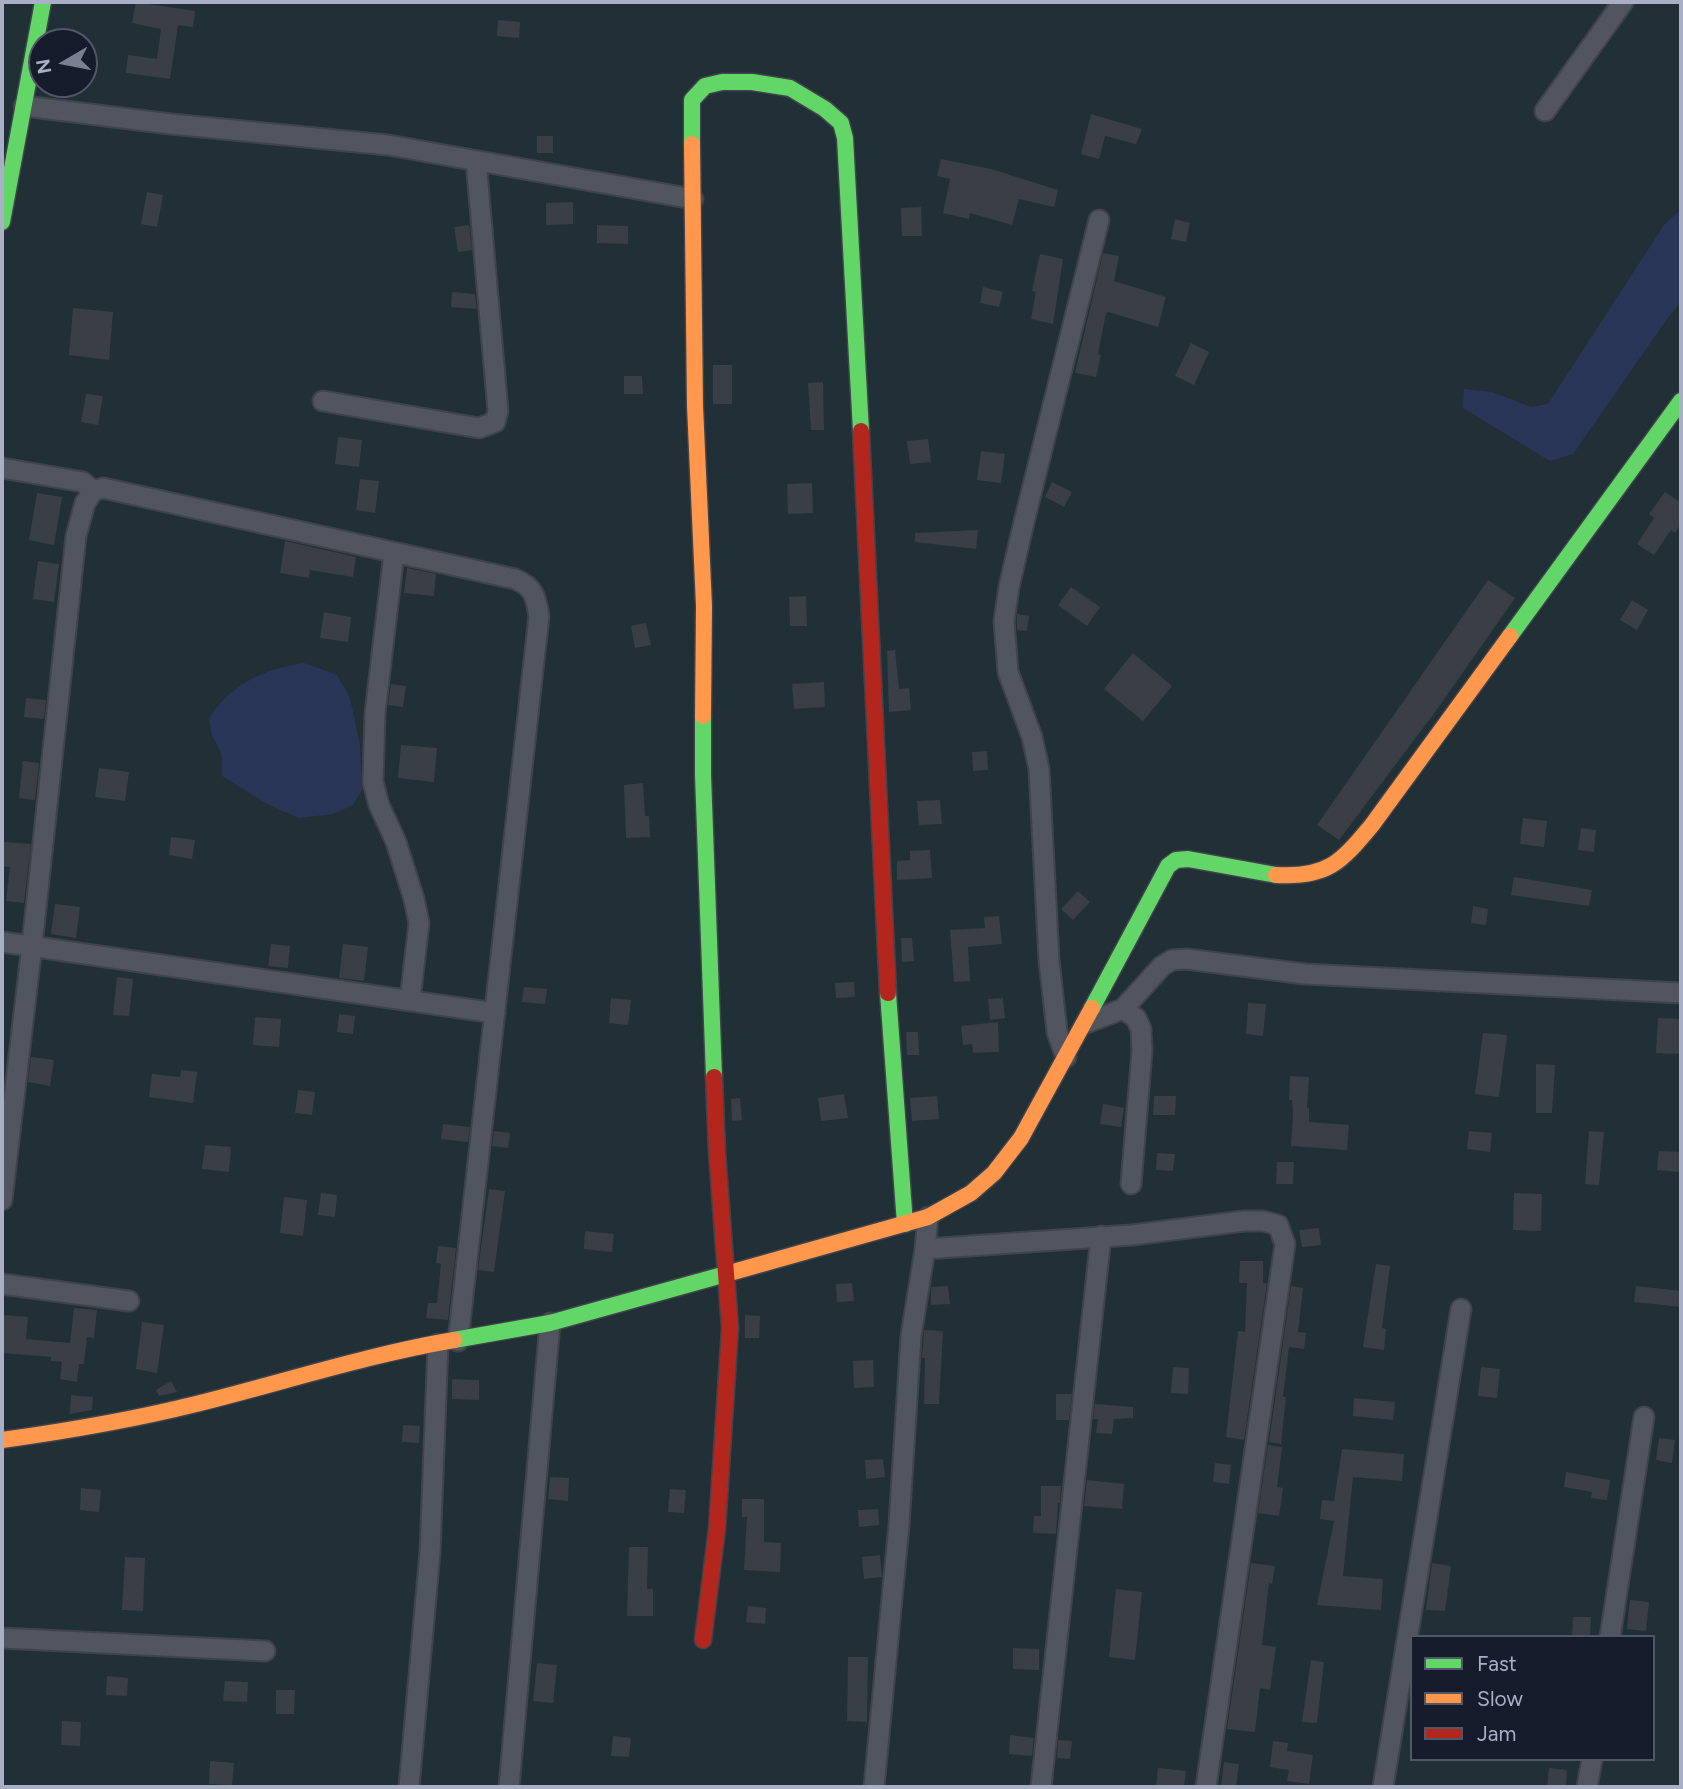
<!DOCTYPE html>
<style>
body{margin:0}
#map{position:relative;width:1683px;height:1789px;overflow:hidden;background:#232730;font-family:Figtree,sans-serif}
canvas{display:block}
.frame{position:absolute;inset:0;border:4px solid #a9b0c5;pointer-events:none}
.legend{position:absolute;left:1410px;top:1635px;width:245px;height:126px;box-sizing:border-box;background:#161c2b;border:2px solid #515769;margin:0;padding:9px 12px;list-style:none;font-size:21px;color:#a9b0c5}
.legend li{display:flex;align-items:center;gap:14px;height:35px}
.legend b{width:35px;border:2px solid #515769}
.north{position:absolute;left:28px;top:28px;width:70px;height:70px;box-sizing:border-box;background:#161c2b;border:2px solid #515769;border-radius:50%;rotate:260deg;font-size:19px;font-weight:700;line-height:28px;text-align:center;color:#a9b0c5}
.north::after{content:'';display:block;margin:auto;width:24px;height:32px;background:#7a8091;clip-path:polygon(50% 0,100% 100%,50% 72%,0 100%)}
</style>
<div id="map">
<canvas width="1683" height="1789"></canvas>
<div class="frame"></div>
<ul class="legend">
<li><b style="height:9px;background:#63d668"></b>Fast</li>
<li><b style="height:9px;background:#ff974d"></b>Slow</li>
<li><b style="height:9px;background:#b3261e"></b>Jam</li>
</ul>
<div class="north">N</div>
</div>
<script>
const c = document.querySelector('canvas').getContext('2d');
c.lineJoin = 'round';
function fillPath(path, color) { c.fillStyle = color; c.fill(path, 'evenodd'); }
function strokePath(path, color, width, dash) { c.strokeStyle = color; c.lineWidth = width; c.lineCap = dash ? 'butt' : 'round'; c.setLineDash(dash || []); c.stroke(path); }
fillPath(new Path2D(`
 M2,2h1679v1785h-1679zM42,42h42v42h-42zM1412,1637h241v122h-241z`), '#203036');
fillPath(new Path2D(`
 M1681,209v93l-12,14 -96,138 -23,7 -87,-53 1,-19 28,3 39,15 17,-3 116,-179z
 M304,663l33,12 13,23 10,47 2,45 -9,15 -20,9 -34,4 -30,-13 -47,-29v-21l-10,-20 -3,-16c21,-35 55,-50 95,-56z`), '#2a3657');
fillPath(new Path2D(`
 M136,2l59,9 -2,16 -15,-2 -8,54 -44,-6 2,-18 29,4 4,-30 -29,-6z
 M498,20l22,2 -1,16 -22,-2z
 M1091,114l51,15 -6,15 -31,-8 -6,23 -18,-5z
 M537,136h16v17h-16z
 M941,159l50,10 67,21 -4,17 -35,-8 -7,26 -42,-12 -1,6 -26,-6 7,-34 -13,-3z
 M147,192l16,3 -6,32 -16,-3z
 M573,202v22l-27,1v-22z
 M921,207l1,29h-20l-1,-28z
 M1175,219l15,4 -4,19 -15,-3z
 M469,225l3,25 -14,2 -4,-25z
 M597,225l31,1v18l-31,-1z
 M1103,253l16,3 -5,25 52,16 -8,30 -50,-15 -2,1 -8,41 3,1 -5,22 -21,-4z
 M1040,254l23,5 -10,65 -22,-5 5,-27 -4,-1z
 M983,287l20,5 -4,15 -19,-4z
 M452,292l23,2 2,15 -26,-2z
 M73,308l40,4 -4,48 -40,-5z
 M1191,343l18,9 -15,33 -19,-9z
 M713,365h19v39h-19z
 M624,376h18l1,18h-19z
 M823,382l1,48h-13l-3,-47z
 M86,394l17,2 -5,29 -17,-3z
 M338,437l24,3 -3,27 -24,-3z
 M928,439l3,23 -21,2 -3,-23z
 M981,451l24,3 -4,29 -24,-3z
 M360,479l19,2 -4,32 -19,-3z
 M1052,482l20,10 -8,15 -19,-10z
 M812,483l1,30 -25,1 -1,-30z
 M1665,492l16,11v20l-6,10 -4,-3 -17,25 -17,-11 17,-26 -5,-4z
 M37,493l25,4 -8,48 -25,-5z
 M978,530l-2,19 -61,-7v-9z
 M285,541l71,16 -3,20 -43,-7 -1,8 -29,-5z
 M38,561l21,3 -5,38 -21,-3z
 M407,568l29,6 -2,22 -30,-3z
 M1488,580l27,18 -77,110 -99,132 -22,-15z
 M1071,587l29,20 -13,19 -29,-21z
 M806,596l1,30h-17l-1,-29z
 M1632,600l16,10 -11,20 -17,-10z
 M324,612l27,5 -3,25 -28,-4z
 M1017,614l12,2 -2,15 -10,-1z
 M646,623l5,22 -16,3 -4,-22z
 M895,650l4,39 10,-1 2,22 -22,2 -2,-61z
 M1133,653l39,33 -29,35 -39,-32z
 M824,682l1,25 -31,2 -2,-25z
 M391,684l15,2 -3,21 -15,-2z
 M26,698l20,2 -2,19 -20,-2z
 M401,745l36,3 -3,34 -36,-4z
 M987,751l1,19 -15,1 -1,-19z
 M23,761l16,2 -4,37 -16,-2z
 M99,768l30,4 -4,29 -30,-4z
 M643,783l2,33h4l1,21 -24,1 -2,-53z
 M940,800l2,24 -23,1 -2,-24z
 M1523,818l24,3 -3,26 -24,-3z
 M1581,828l15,2 -2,22 -16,-2z
 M171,837l24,3 -3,19 -23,-4z
 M4,842l27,2 -7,59 -18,-2 4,-34 -8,-1z
 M930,850l2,28 -35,2v-19l13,-1v-9z
 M1514,877l78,13 -3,16 -78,-11z
 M1078,891l12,11 -17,18 -12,-11z
 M55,904l25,3 -4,31 -25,-4z
 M1473,906l15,3 -2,16 -15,-2z
 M999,916l3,28 -34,3 2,34 -16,1 -4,-52 35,-2 -1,-11z
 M901,938h11l2,23 -12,1z
 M271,944l19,2 -2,22 -20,-2z
 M343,944l25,3 -4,34 -25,-3z
 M117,977l16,2 -4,37 -16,-1z
 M854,982l1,15 -19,1 -1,-15z
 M524,987l23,2 -2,15 -23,-2z
 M611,998l20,2 -3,25 -19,-2z
 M1003,998l2,20 -15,2 -2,-21z
 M1248,1003l18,1 -3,32 -17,-2z
 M339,1014l16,2 -2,18 -16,-2z
 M255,1017l26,2 -2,28 -26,-2z
 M1658,1018l23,1v35l-25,-1z
 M998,1022l1,30 -26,1 -1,-9 -9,1 -2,-19z
 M906,1032h12l1,23h-12z
 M1483,1033l24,2 -8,62 -24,-3z
 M31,1057l23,3 -4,26 -22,-4z
 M1536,1064l19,1 -3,48h-16z
 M181,1070l16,2 -4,31 -44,-6 3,-23 28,3z
 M1290,1076l19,1 -2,31h2v14l40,3 -2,25 -56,-4 2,-31 -1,-15h-3z
 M298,1090l17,2 -3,23 -17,-2z
 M844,1094l4,24 -27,3 -3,-23z
 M937,1096l2,23 -27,2 -2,-23z
 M1154,1096h22l-1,19h-22z
 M740,1098l2,22 -10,1 -1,-22z
 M1103,1104l21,4 -3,19 -21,-3z
 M443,1124l27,3 -2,15 -27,-3z
 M494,1131l16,2 -2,15 -16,-2z
 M1469,1131l23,2 -2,19 -23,-3z
 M1589,1131l15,1 -5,53 -14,-1z
 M205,1145l26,2 -2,25 -27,-3z
 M1659,1151l22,1 -1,20 -23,-2z
 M1157,1153l18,1 -2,17 -17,-1z
 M1277,1162h17l-1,22h-17z
 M489,1189l16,2 -11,81 -16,-2z
 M321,1193l16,2 -2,22 -17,-2z
 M1514,1193l28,1 -1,37 -28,-1z
 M284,1197l23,3 -4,36 -23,-3z
 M1319,1228l2,17 -19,2 -3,-17z
 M585,1231l29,3 -2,18 -28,-3z
 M438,1246l18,2 -8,72 -22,-2 2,-15h9l4,-39 -5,-1z
 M1240,1261h23v22h4l-23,157 -18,-3 12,-106 7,1 2,-49h-8z
 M1376,1264l14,2 -8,62 4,1 -2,21 -21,-3z
 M852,1283l2,18 -17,1 -1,-18z
 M948,1286l2,18 -19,1v-18z
 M1291,1286l12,2 -5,44 8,1 -2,16 -15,-2 -6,50h3l-5,47 -12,-2z
 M1636,1286l45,5v16l-47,-5z
 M74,1308l23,2 -3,28 -7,-1 -3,27h-5l-2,18 -17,-3 2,-17 -11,-1v-4l-49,-4v-38l26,2 -2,22 44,4z
 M745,1315l15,1 -1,22h-14z
 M142,1322l22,3 -7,48 -21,-4z
 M924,1330l19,1 -4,73h-15l1,-46h-3z
 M873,1360l1,27 -20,1 -1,-27z
 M1173,1367l16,1 -1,26 -17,-1z
 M1481,1367l19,2 -3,29 -19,-2z
 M452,1379l27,1v20l-27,-1z
 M171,1381l6,11 -18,4 -3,-6z
 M1056,1394h16l-3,26h-13z
 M71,1395l22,2 -1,13 -22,4z
 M1354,1398l41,4 -2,18 -40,-4z
 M1095,1404l38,3v11l-19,1 -2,15 -16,-1 2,-14h-5z
 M403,1425l17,1 -1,17 -17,-1z
 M1659,1438l16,2 -3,23 -16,-3z
 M1268,1445l14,2 -5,40 6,1 -4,28 -21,-3z
 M1342,1449l62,5 -2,27 -49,-4 -10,99 40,3 -2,31 -64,-5 17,-84 -14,-2 2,-19 12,1z
 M883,1459l2,18 -19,2 -1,-19z
 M1215,1463l16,2 -2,19 -16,-2z
 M1566,1472l44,8 -3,20 -16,-2 1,-6 -28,-5z
 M550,1477l19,1 -1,23 -20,-2z
 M1087,1480l37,4 -2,25 -38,-3z
 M1041,1486h20l-1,17h-2l-2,31 -23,-1 1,-17h7z
 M81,1488l20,2 -2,22 -19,-2z
 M670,1489l16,1 -2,23 -16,-1z
 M742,1499h22v43l17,1 -1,29 -36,-2 3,-53h-5z
 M878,1509l1,16 -20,2 -1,-17z
 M629,1547h19l-1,42h6v27h-26z
 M880,1555l2,22 -18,2 -2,-22z
 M125,1557l20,1 -2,53 -21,-1z
 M1251,1563l24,3 -3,18 -3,-1 -7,62 14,2 -6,43 -10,-2 -5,44 -28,-3z
 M1432,1563l19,3 -6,45 -19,-1z
 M1116,1589l26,3 -7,68 -26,-3z
 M1630,1600l19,2 -3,29 -19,-2z
 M748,1606l18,2 -1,16 -19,-2z
 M1573,1617h18l-1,18h-18z
 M1013,1648l26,1v21l-26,-1z
 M848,1657h20l-1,65 -20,-1z
 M1311,1660l13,2 -7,61 -15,-1z
 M537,1663l20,2 -4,38 -20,-2z
 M107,1676l21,2 -1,18 -21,-1z
 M225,1681l23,1 -1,20 -24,-1z
 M276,1690h19l-1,24h-18z
 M62,1721l19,1 -1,24 -19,-1z
 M1010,1735l24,3 -2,18 -23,-2z
 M613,1736l18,2 -2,19 -18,-1z
 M1058,1740l14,1 -2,18 -13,-1z
 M1273,1741l15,2 -1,8 26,4 -4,29 -22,-3 2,-11 -19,-3z
 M210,1761l24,2 -2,22 -23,-1z
 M1224,1762l15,2 -3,23h-15z
 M1158,1768l28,3 -2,16h-28z
 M1549,1768l18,2 -1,17h-19z`), '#3a3e47');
const street = new Path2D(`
 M24,106l147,18 217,21 305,54
 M1545,111l78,-109
 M323,401l156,27 16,-6 3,-11 -22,-250
 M2,468l81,14 10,9
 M394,553l-19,160 -2,69 6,23 17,37 18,57 5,24 -9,77
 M2,942l493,71
 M1123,1009l13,9 5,11 1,22 -11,133
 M1086,1023l37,-14 39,-43 10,-6 14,-1 119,15 376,19
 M1066,1057l-9,-25 -8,-72 -10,-191 -7,-32 -24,-65 -4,-51 5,-34 15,-65 75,-302
 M2,1200l30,-255 44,-409 9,-33 8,-12 10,-3 412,91c19,8 21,18 24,37l-81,725
 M925,1249l207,-14 112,-14h19l15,4 7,19 -79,543
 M2,1284l127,17
 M1610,1637l34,-220
 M2,1638l263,13
 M409,1787l21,-235 8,-208
 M509,1787l41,-464
 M874,1787l25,-262 12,-189 14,-87 3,-32
 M1041,1787l60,-551
 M1383,1787l78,-478
 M1587,1787l5,-28`);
const fast = new Path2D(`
 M692,144v-44l13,-14 17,-4h30l38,6 35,21 16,14 4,15 16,293
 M2,222l41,-220
 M1510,636l171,-235
 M703,716v59l11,302
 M888,993l17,231
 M1092,1008l76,-142 8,-6 12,-1 88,16
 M454,1340l96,-17 176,-49`);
const slow = new Path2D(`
 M692,144l3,262 9,200 -1,110
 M1276,875c52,3 65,-13 96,-50l138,-189
 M726,1274l202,-57 43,-24 23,-20 27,-35 71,-130
 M2,1440c65,-9 130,-20 194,-36 85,-21 170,-49 258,-64`);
const jam = new Path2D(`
 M861,431l27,562
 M703,1640l14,-111 13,-201 -13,-176 -3,-75`);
strokePath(street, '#40434b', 23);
strokePath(fast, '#40434b', 19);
strokePath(slow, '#40434b', 19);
strokePath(jam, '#40434b', 19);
strokePath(street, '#515560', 19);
strokePath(fast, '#63d668', 16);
strokePath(slow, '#ff974d', 16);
strokePath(jam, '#b3261e', 16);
</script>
